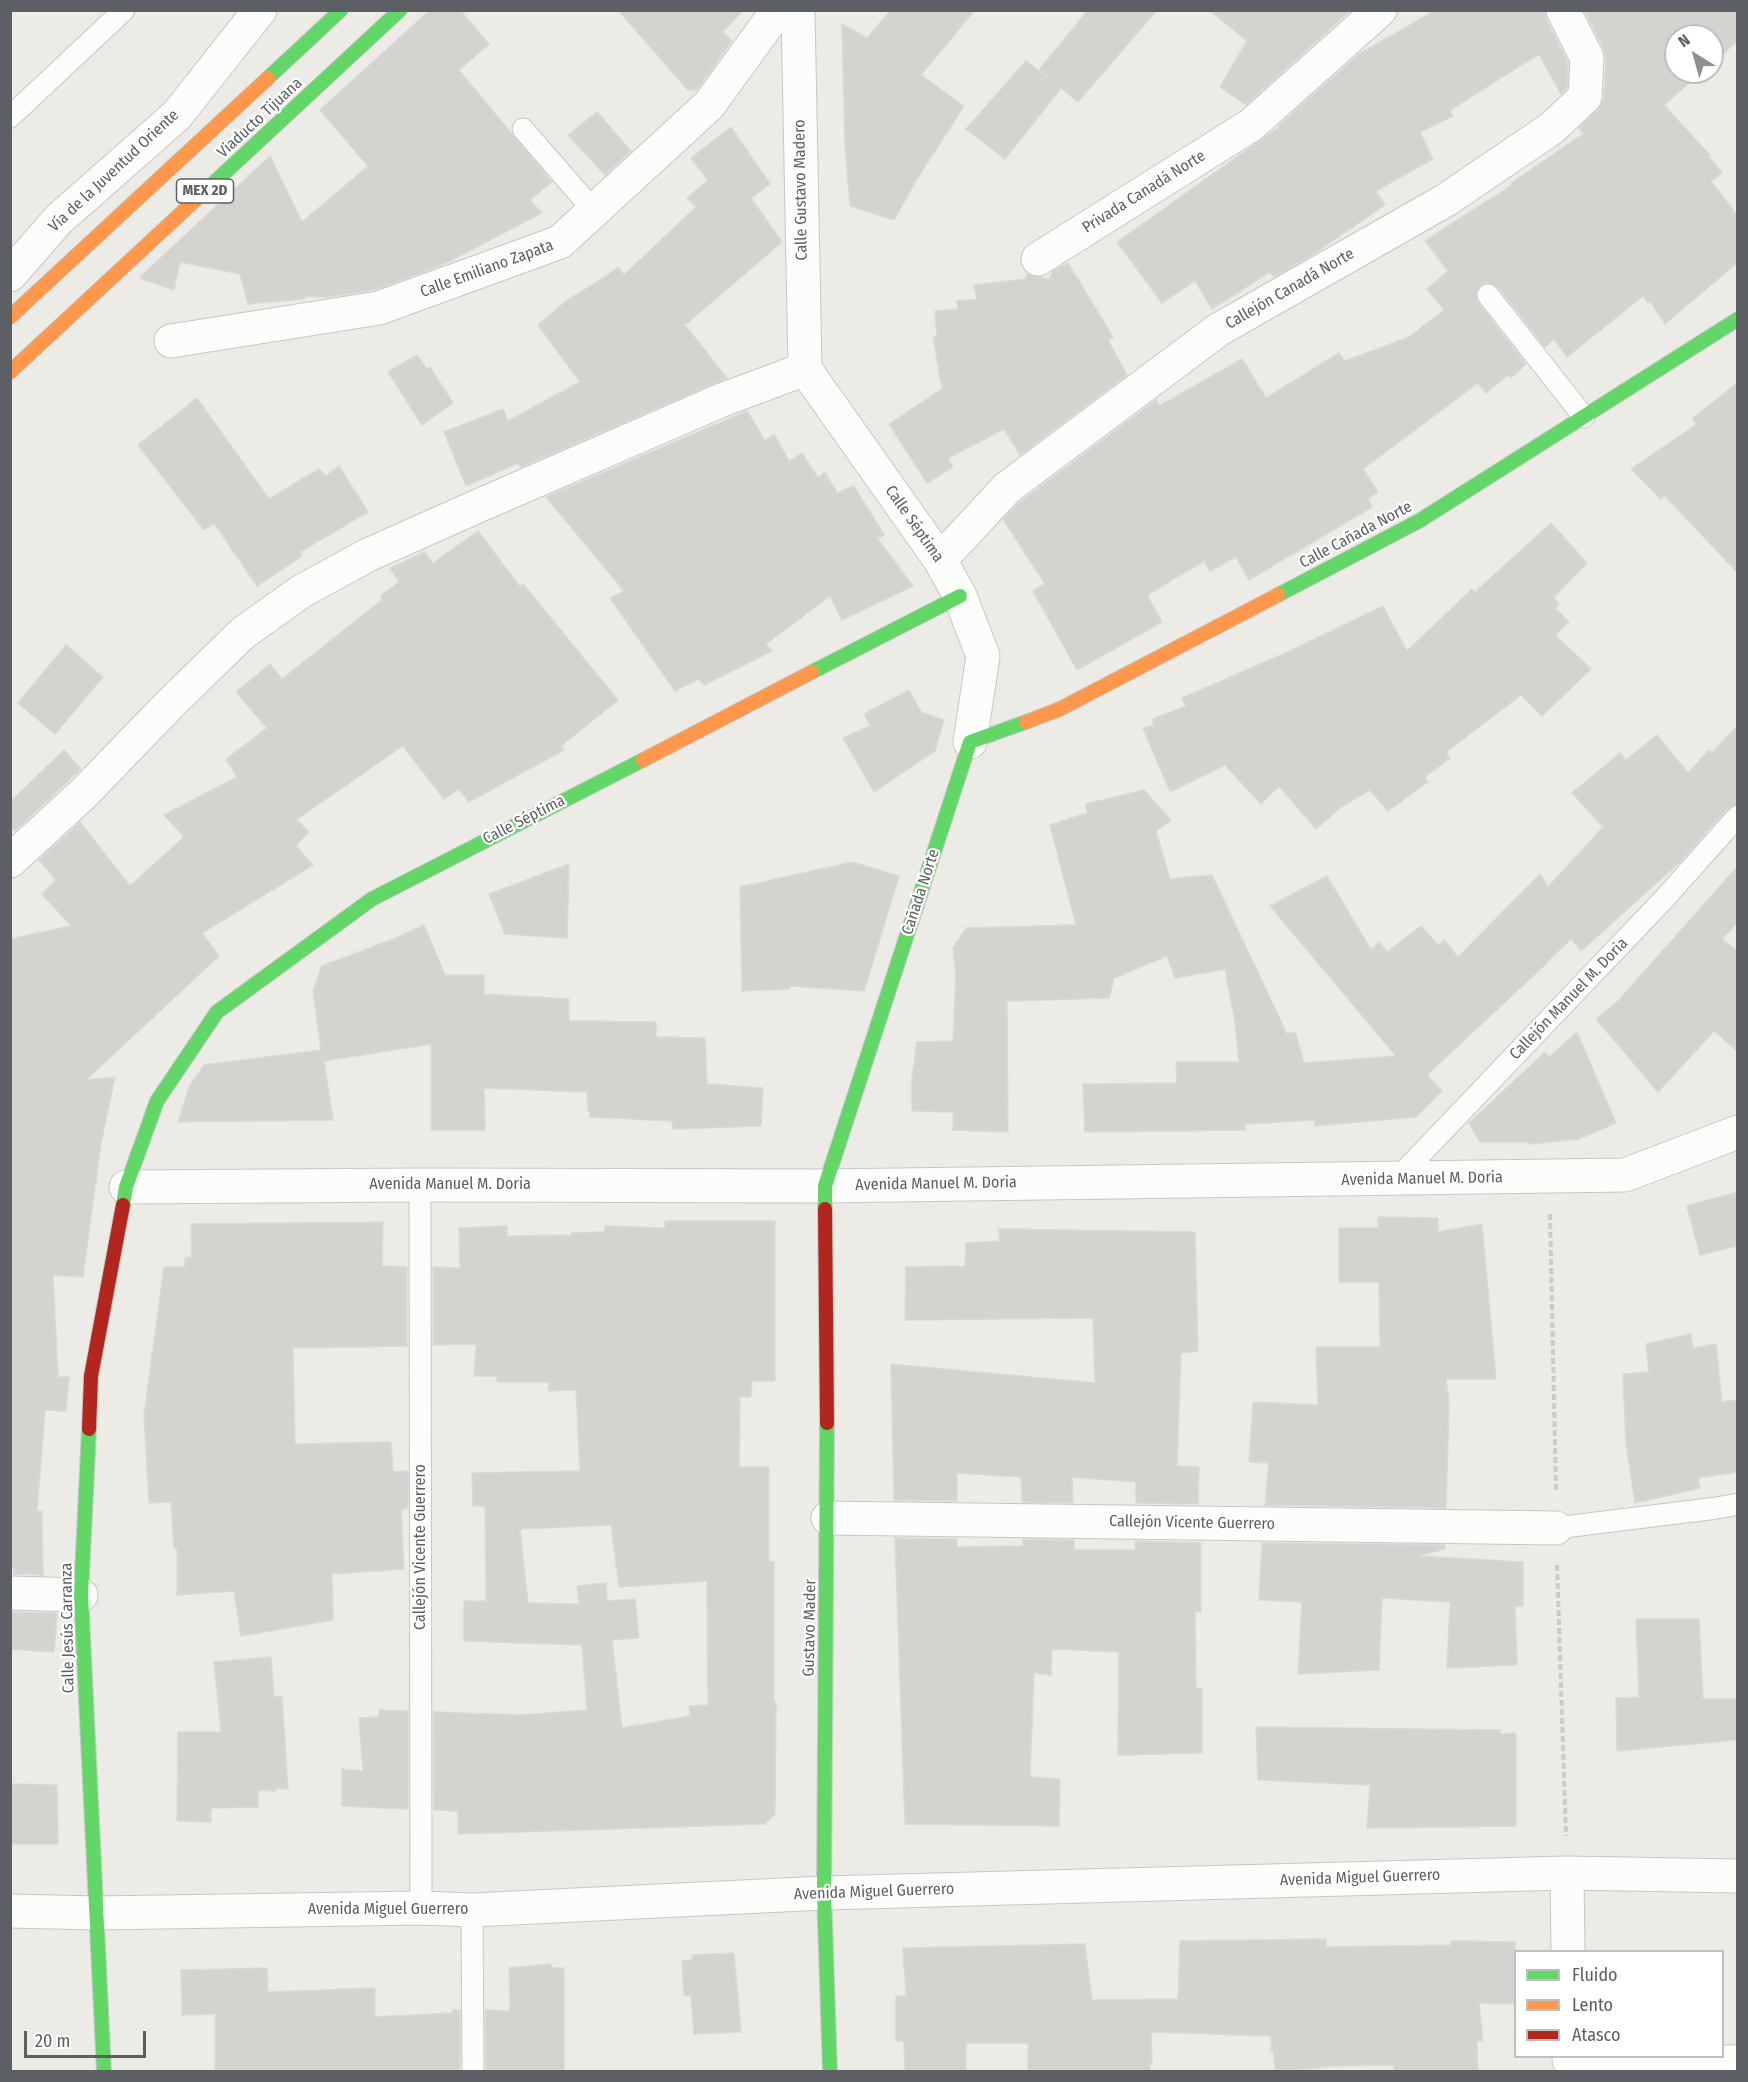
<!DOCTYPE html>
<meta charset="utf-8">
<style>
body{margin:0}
#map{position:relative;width:1748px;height:2082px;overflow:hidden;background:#ecebe6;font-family:"Fira Sans Condensed",sans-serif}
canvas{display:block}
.frame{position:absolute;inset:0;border:12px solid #5c6064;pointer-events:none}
.legend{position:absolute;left:1514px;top:1950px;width:210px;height:108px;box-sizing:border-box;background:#fff;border:2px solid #bebfc1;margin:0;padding:8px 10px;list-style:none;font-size:18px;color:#5c6064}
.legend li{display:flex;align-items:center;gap:12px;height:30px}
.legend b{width:30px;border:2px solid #bebfc1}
.north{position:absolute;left:1664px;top:24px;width:60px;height:60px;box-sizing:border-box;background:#fff;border:2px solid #bebfc1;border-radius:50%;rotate:323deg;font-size:16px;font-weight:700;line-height:24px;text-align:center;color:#5c6064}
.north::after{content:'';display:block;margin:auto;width:21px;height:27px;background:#8e9192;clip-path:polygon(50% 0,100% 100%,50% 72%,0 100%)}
.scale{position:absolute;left:24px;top:2031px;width:122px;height:27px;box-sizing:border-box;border:3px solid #5c6064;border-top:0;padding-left:8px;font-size:18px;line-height:21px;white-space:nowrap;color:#5c6064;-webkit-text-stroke:4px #fff;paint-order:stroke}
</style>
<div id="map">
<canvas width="1748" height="2082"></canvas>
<div class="frame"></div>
<ul class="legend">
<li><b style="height:8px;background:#63d668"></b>Fluido</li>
<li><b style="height:8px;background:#ff974d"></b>Lento</li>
<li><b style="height:8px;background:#b3261e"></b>Atasco</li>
</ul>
<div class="north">N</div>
<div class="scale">20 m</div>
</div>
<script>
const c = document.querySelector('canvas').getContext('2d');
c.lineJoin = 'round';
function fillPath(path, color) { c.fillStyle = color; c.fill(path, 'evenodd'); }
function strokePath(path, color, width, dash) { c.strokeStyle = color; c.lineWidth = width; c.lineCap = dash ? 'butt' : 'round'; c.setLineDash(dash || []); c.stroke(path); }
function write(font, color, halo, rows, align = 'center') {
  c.font = font + ' "Fira Sans Condensed",sans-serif'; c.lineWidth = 4.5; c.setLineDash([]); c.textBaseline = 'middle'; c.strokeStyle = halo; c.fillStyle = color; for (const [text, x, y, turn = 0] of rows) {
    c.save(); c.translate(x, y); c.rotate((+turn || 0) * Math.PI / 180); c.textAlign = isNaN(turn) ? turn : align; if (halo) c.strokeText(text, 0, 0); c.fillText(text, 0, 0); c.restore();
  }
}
const building = new Path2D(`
 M430,10h30l29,34 -30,26 93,112 -22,18 12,13 -100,52 -68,25 -46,7 -23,-1 -1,3 -56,5 -8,-30 -60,-12 -6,28 -32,-11 -2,-2 130,-121 32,66 66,-56 -48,-56z
 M618,10h125l-20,22 9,9 -35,49h-9z
 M891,10h84l-54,65 43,31 -47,73 -23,41 -44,-14 -5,-61 -3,-121 25,14z
 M1088,10h69l-79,92 -39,-32z
 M1209,10h142l-105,95 -26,-18 27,-46z
 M1436,10h109l1,8 22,44 -1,26 -6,6 -22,-40 -89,56 3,6 -33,16 13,27 -57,32 9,14 -70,48 -41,24 -4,-5 -58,37 -17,-28 -33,22 -45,-61 162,-115 -1,-1 81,-72z
 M1584,10h153v31l-25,23v-28h-36v36h26l-38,33 46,50 -1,2 13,16 -11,8 26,34v48l-72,61 -15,-23 -2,2 -5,-7 -76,61 -13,-18 -9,8 -47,-60 -11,-5 -6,3 -5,6 2,11 48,62 -15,14 -3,-3 -22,18 -8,-10 -115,86 15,23 -10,7 4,8 -123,73 -13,-23 -26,14 -6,-10 -57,34 15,27 -85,48 -44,-79 12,-7 -42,-65 17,-17 136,-102 3,6 83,-47 24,39 73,-45 6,8 64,-24 35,-27 -17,-21 21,-18 -23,-30 87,-56 -1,-2 72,-49 -4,-6 19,-18 6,-12 2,-40 -2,-8z
 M1026,61l35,27 -56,71 -39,-30z
 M597,112l34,39 -26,24 -37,-40z
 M731,127l39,57 -19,14 31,44 -97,83 42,53 -206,89 -3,-4 -52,23 -22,-54 59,-23 5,12 72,-39 -42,-57 28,-24 39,-24 13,-10 6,8 72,-68 -9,-9 21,-18 -17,-22z
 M1068,263l45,74 -5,3 19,35 -107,80 -16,-26 -56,29 5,9 -26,16 -38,-59 53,-35 -9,-53 4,1 -2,-26 23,-2 -1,-8 20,-2 -3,-14 51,-6 2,-5 22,5 4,-8z
 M417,355l10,14 3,-2 23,36 -31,22 -34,-53z
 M1737,383v189l-73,-77 -3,4 -30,-30 66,-45 -5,-5z
 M197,398l72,101 50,-30 7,7 13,-10 29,46 -68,40 2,4 -45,30 -43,-63 -10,7 -66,-85z
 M747,411l18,30 9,-7 15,27 13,-8 16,25 7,-6 12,21 17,-7 30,49 -7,3 36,48 -71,34 -12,-24 -64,48 6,7 -68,34 -5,-6 -24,12 -65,-93 14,-7 -78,-94z
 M1551,523l36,40 -33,34 5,7 -4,4 14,14 -14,13 36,34 -49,47 -21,-21 -75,57 4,6 -25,19 3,5 -40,29 -18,-21 -29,17 -25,22 -37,-43 -18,18 -36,-39 -55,27 -27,-64 10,-2v-7l33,-13 -4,-8 106,-46 95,-46 24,45 65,-62 3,3z
 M478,531l42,56 3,-3 95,116 -57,46 3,4 -95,52 -10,-13 -15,10 -41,-53 -106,73 11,13 -12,14 17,19 -111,68 17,23 -133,124 29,-3 -14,66 -18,134 -30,-2 5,102h11l-3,34 -21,-1 -8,101h5l1,64 -29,-1v-6h-4v-629l61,-13 -29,-32 14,-14 -17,-20 41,-38 50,64 54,-49 -20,-22 73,-38 -11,-18 41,-31 -31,-36 34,-28 12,15 101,-80 -3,-3 19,-14 -9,-14 34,-16 9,11z
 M66,645l37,32 -48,57 -37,-31z
 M909,690l12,22 23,8 -9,31 -61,41 -31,-54 27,-12 -6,-12z
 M1737,726v78l-9,4 -49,55 -98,88 -10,-12 -24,23 -2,-3 2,4 -120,112 15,16 -26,26 -101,9 -1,-6 -69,4 1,6 -161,2 -2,-48 94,-1 -1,-21h63l-4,-40 -10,-53 -50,9 -8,-22 -53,22 -5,20 -102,3 1,131 -55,-2v-18l-41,-1v-34l5,-35 36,-1 3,-66 -3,-27 13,-20 110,-3 -26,-100 37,-12 -1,-9 58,-14 27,30 -15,11 14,48 42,-4 75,159 8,-2 9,31 92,-7 -126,-150 57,-30 44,74 8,-8 8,10 34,-26 17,19 6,-5 14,17 82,-83 8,13 55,-60 -31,-34 48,-40 6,7 31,-25 31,38 21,-23 3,3z
 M64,750l17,19 -66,62 -5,-5v-24z
 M852,862l47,14 -35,115 -74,-5v3l-48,2 -2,-104z
 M569,864l-2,74 -62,-4 -16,-40z
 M1737,867v56l-15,16 15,12v100l-23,-20 -56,61 -62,-73 23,-19z
 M424,925l21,50h39v19l85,5v22l87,1v15l49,1 2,46 56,4 -2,38 -88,3 -1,-8 -82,-4v-6h-2l-1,-19 -103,-4 1,42h-54v-86l-107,17 9,59 -155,2 11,-35 15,-22 117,-15 -8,-59 9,-25 74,-28z
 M1577,1032l39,91 -37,16 -49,5 -2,-2h-48l-11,-19 76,-71 4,5z
 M1737,1192v54l-37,9 -13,-49z
 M1378,1217l60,1v14l44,-8 14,155h-50l3,25 -3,104 -181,-3 4,-42 -20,-1 4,-60 65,3 -2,-58h64l-1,-65h-40v-54h39z
 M665,1221h110v160h-23l-1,16h-11l-1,70h30v95h5v140h2l-1,112 -10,10 -307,10v-23l-24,-1 -1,-98 88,3 66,-5 -5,-65 -118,-4v-40h22l-1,-95h-12l-1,-33 108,-2 -4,-81 -28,1 1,-9h-52v-6h-23l2,-32 -43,1v-78l27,1 -1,-40 48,-2v10l64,-1v-2l34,-1v-6l60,2zM611,1525l8,62 88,-6 1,124 -19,1 1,10 -68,12 -10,-88 27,-2 -4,-39 -28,2 -1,-18 -29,3 2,18 -51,-1 -8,-74z
 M383,1222l-1,44 25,1v79l-114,2 2,96 96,-2 2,30 15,-1v37l-7,1 3,60 -72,5 1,46 -92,16 -7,-45 -57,4v-47h-3l-3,-46 -22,1 -5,-88 20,-148h21v-9l7,-1 -1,-33z
 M999,1229l196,3 3,119 -17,2 -4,113 22,1 -1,37 -62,-1v-21l-64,-5 1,26 -51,-1 -1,-25 -64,-4v28l-63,-1 -3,-136 204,19 -2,-65 -188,2 1,-53 59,-1 1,-23 33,-2z
 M1691,1334l2,14 23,-4 6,58 15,-2v72l-39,6 2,10 -65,15 -9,-59 -3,-70 26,-2 -3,-28z
 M895,1538l62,1v8l66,-1v-7l51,1v10h61l1,-9 65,2v69l-6,-1 1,77h6v65l-84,2 1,-103 -67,-3 -1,26 -17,-2 -4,104 30,2 -1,47 -154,-2z
 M1262,1543l183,2v4l-27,7 105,6v44h-8l2,59 -70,3 3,-66 -68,-4 -3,72 -81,4 4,-72 -43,-2z
 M12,1612l45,1 -3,39 -44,-3z
 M1636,1619h63l4,80h34v41l-120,11 -1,-53 23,-1z
 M271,1657l3,40 8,-1 6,93 -12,-1v3l-18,-1v17l-47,1v14l-34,-1 1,-89h43l-7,-70z
 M379,1710l29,1v98l-66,-3v-37l21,2 -4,-53 20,-1z
 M1256,1727l245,3 -1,4 16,-1v93l-149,2 3,-43 -112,-5z
 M10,1784l47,1 1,59h-48z
 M1326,1939v8l125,-2v-4l64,1v62l-36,-1 4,38h-6l1,31h-84v-7l-59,1 -59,6 -3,-21h-2v-15l-120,-4 1,32h-2v8h-122v-29h-62v29h-61l-1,-31h-8v-45h10l-3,-48 182,-4 7,56 86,-1 2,-58z
 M734,1953l7,79 -47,2 -3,-38 -7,-1 -2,-34 10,-1v-5z
 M551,1964v4h13v104h-78l-1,-62 25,1 -1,-43z
 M267,1968l1,24 107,-4v29l77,-4v-3h8v62l-245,-1v-57l-33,1 -1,-45z`);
fillPath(building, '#d4d3d0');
strokePath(building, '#dbd9d6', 1.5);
const lane = new Path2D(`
 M10,117l114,-107
 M523,129l71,82
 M1488,295l96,122
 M1397,1179l268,-281 73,-82
 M420,1185l1,723
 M1556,1528l161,-20 21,-4
 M472,1910l1,162`);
const street = new Path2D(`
 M798,10l7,359
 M1038,259l213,-134 129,-115
 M10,275l49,-56 118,-104 83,-105
 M171,341l208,-33 181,-66 149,-137 69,-95
 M805,369l135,191 20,36 23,60 -13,86
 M940,560l67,-72 211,-158 228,-130 106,-72 33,-31 2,-39 -24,-48
 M10,861l74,-68 87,-90 72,-70 59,-42 66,-36 110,-49 244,-106 83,-31
 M126,1187l294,-2 405,1 800,-11 113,-43
 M828,1518l728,10
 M10,1593l71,2
 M1567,1873l1,79
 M10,1911l88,2 323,-5 51,2 352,-17 743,-20 171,3
 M1569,2060l169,2`);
const fast = new Path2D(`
 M268,78l73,-68
 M204,192l196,-182
 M1278,595l141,-74 319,-202
 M812,672l148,-76
 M123,1205l3,-18 31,-86 60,-89 155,-113 271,-139
 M825,1209v-23l145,-444 56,-20
 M827,1423l-3,470 6,179
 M89,1429l-8,166 23,477`);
const slow = new Path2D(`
 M10,317l258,-239
 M10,372l194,-180
 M1026,722l34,-13 218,-114
 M643,760l169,-88`);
const jam = new Path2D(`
 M825,1209l2,214
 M89,1429l2,-53 32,-171`);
strokePath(lane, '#c7c7c7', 23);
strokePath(street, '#c7c7c7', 35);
strokePath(fast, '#c8c9c8', 16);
strokePath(slow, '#c8c9c8', 16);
strokePath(jam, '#c8c9c8', 16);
strokePath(new Path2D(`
 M1550,1214l6,277
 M1557,1565l9,271`), '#c9cdca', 4, [6, 3]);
strokePath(lane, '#fcfcfb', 21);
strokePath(street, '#fcfcfb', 33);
strokePath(fast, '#63d668', 14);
strokePath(slow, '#ff974d', 14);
strokePath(jam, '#b3261e', 14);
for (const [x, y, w] of [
 [205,191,57]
]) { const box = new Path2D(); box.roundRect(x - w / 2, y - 12, w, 24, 4.5); c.fillStyle = '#fff'; c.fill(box); strokePath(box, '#5c6064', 1.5); }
write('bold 15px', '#5c6064', null, [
 ["MEX 2D",205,191]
]);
write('16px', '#5c6064', '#fff', [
 ["Viaducto Tijuana",260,118,-43],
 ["Vía de la Juventud Oriente",114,171,-43],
 ["Calle Gustavo Madero",801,190,-91],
 ["Privada Canadá Norte",1144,192,-32],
 ["Calle Emiliano Zapata",487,269,-20],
 ["Callejón Canadá Norte",1290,289,-30],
 ["Calle Séptima",914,524,55],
 ["Calle Cañada Norte",1356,535,-28],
 ["Calle Séptima",524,820,-27],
 ["Cañada Norte",921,892,-72],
 ["Callejón Manuel M. Doria",1569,999,-46],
 ["Avenida Manuel M. Doria",1422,1179,-1],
 ["Avenida Manuel M. Doria",936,1184,-1],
 ["Avenida Manuel M. Doria",450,1185],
 ["Callejón Vicente Guerrero",1192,1523,1],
 ["Callejón Vicente Guerrero",421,1547,-90],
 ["Calle Jesús Carranza",68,1628,-91],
 ["Gustavo Mader",810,1628,-89],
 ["Avenida Miguel Guerrero",1360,1878,-2],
 ["Avenida Miguel Guerrero",874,1892,-2],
 ["Avenida Miguel Guerrero",388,1910]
]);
</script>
